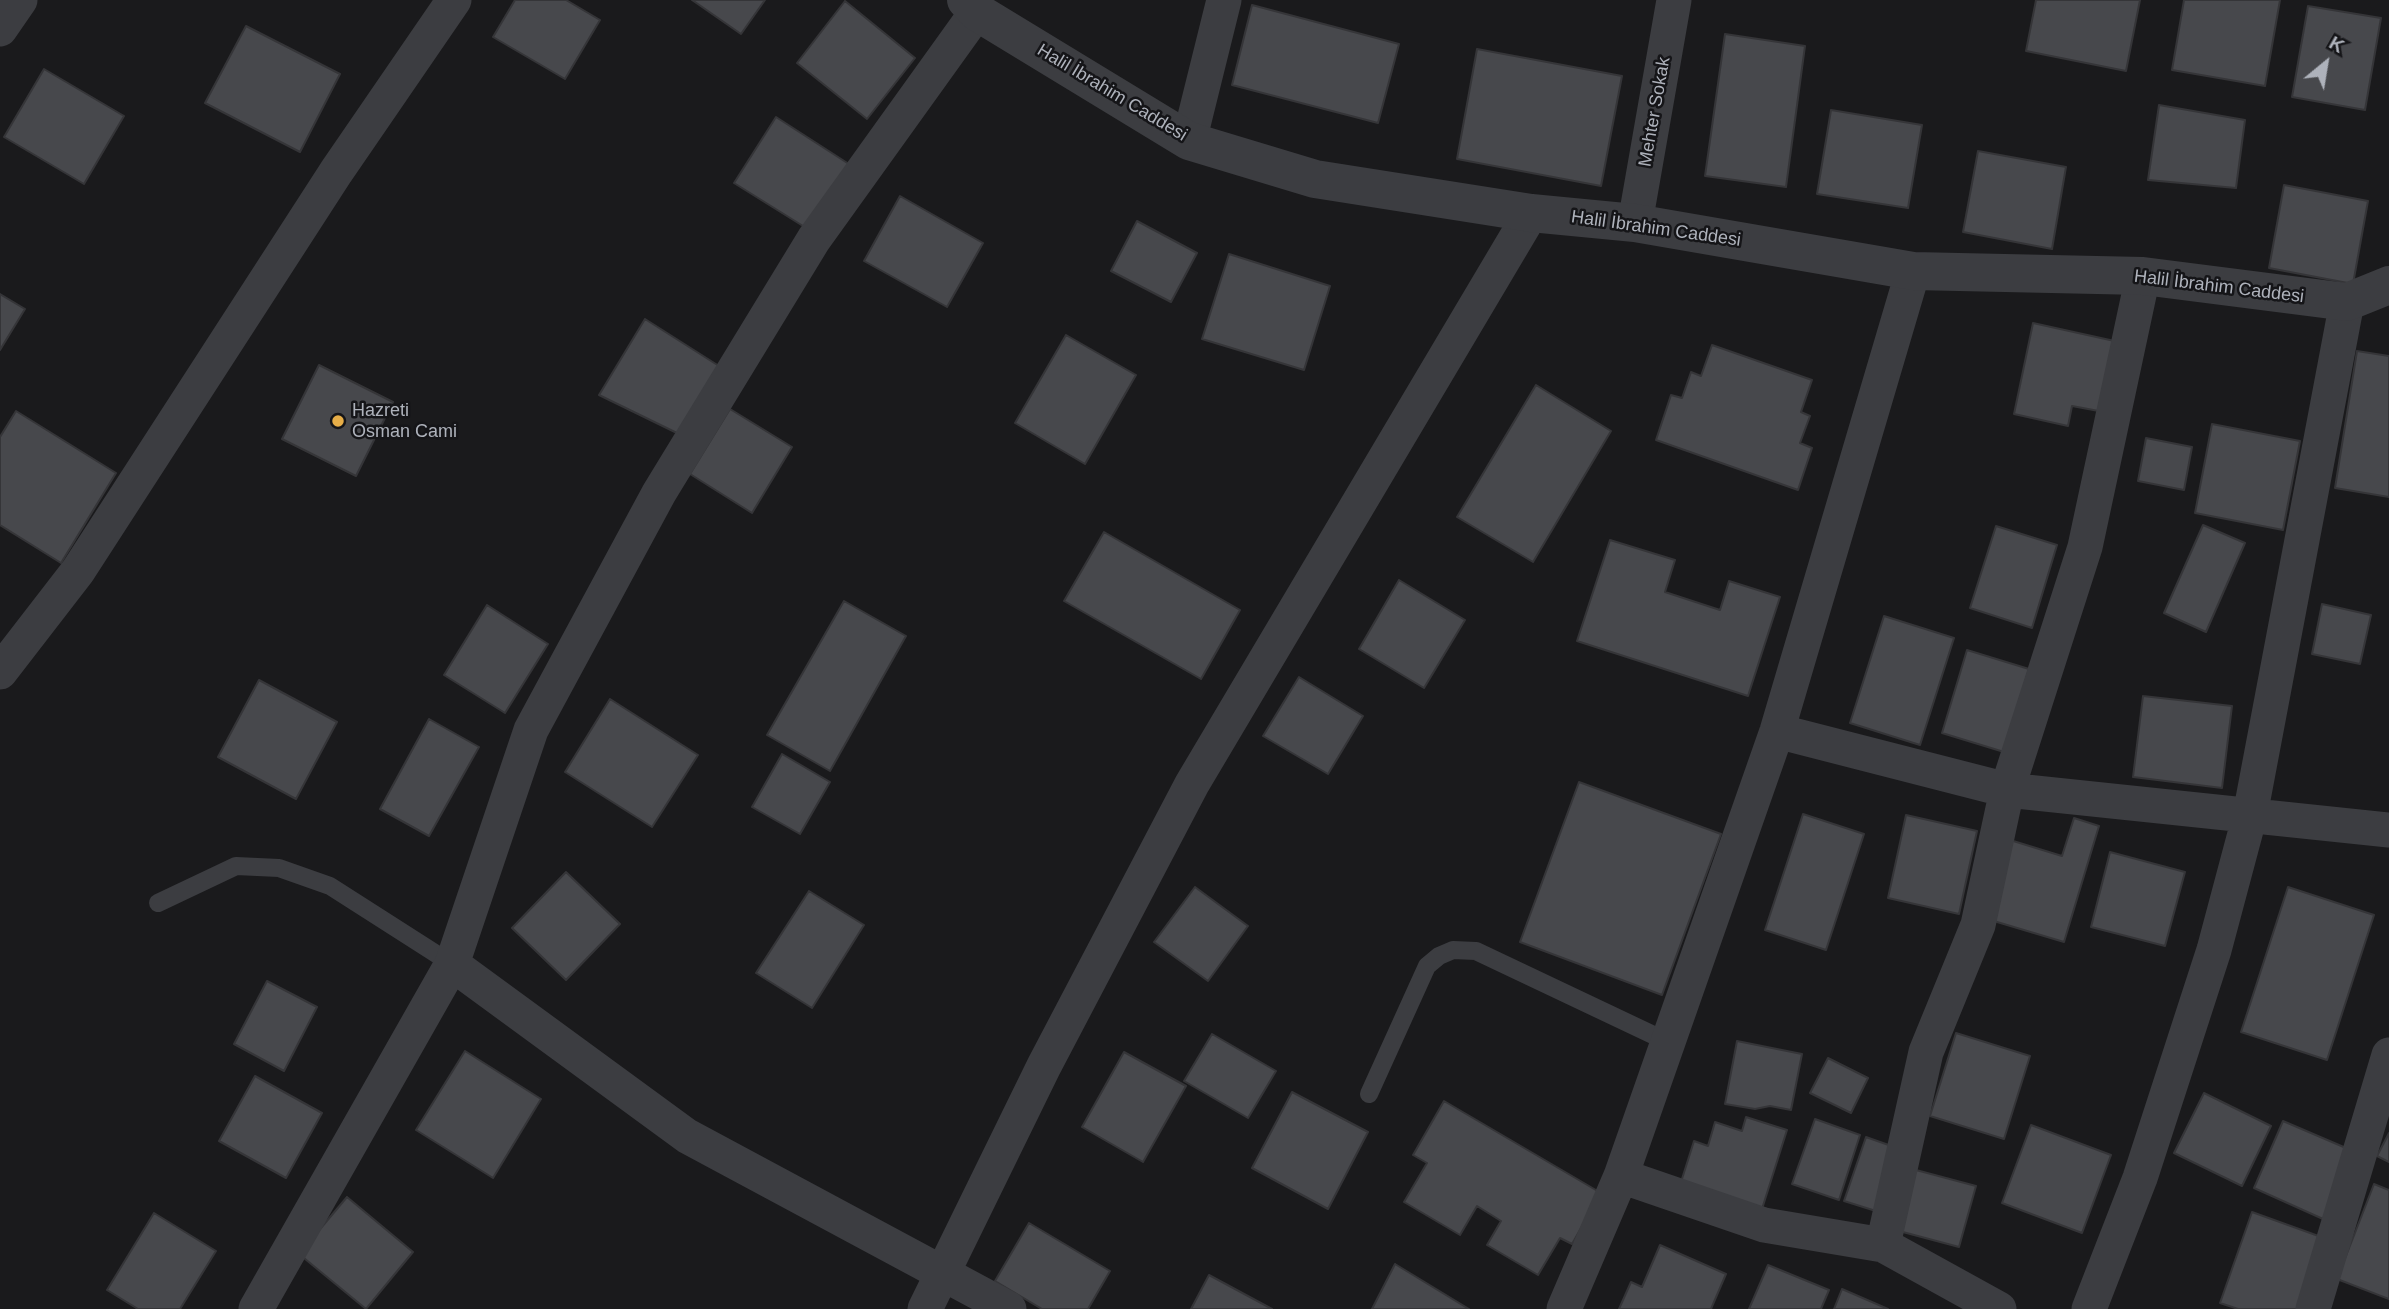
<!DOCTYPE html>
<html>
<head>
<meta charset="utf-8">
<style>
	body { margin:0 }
	#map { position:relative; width:2389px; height:1309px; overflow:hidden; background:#1a1a1c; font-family:Helvetica,sans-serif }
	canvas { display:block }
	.north { position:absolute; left:2291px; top:28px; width:70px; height:70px; -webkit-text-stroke:5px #151518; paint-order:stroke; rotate:30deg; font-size:19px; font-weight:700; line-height:28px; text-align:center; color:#aeb2bb }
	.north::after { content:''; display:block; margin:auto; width:24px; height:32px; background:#aeb2bb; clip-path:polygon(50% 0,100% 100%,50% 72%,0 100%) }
</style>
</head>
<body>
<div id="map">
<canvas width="2389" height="1309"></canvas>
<div class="north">K</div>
</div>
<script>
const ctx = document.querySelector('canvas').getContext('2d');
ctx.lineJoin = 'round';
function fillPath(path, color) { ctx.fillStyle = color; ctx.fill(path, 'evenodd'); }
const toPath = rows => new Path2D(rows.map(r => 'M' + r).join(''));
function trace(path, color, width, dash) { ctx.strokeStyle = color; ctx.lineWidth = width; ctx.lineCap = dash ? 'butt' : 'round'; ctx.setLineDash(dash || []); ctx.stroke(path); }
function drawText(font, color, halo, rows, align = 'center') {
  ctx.font = font + ' Helvetica,sans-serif'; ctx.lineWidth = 5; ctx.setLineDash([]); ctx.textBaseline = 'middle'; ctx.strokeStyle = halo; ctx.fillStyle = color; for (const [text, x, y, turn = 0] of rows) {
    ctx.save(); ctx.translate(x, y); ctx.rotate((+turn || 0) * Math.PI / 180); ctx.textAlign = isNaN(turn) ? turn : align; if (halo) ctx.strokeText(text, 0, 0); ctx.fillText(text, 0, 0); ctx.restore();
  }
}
const building = toPath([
	[515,0,566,0,600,20,565,79,493,37,515,0],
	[692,0,765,0,741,34,692,0],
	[2036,0,2140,0,2126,71,2026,51,2036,0],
	[2184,0,2280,0,2265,86,2172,70,2184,0],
	[845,1,915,58,867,119,797,63,845,1],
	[1252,5,1399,44,1378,123,1232,85,1252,5],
	[2308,6,2381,18,2365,110,2292,97,2308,6],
	[246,26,340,74,300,152,205,103,246,26],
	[1725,34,1805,46,1786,187,1705,176,1725,34],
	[1477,49,1622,76,1601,186,1457,159,1477,49],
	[44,69,124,116,84,184,4,137,44,69],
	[2159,105,2245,120,2236,188,2148,180,2159,105],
	[1831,110,1922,125,1908,208,1817,194,1831,110],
	[776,117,852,166,811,231,734,183,776,117],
	[1978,151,2066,167,2052,249,1963,232,1978,151],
	[2284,185,2368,201,2353,284,2269,268,2284,185],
	[900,196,983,243,947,307,864,261,900,196],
	[1137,221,1197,253,1171,302,1111,271,1137,221],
	[1229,254,1330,286,1304,370,1202,339,1229,254],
	[0,294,25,309,0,350,0,294],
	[645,319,719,366,681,435,599,395,645,319],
	[2033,323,2119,342,2104,412,2072,406,2068,426,2014,414,2033,323],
	[1066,335,1136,375,1085,464,1015,423,1066,335],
	[1712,345,1812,380,1801,412,1810,416,1800,443,1812,448,1798,490,1656,440,1671,395,1682,398,1691,372,1701,376,1712,345],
	[2357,351,2389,356,2389,497,2335,488,2357,351],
	[319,365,393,402,356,476,282,439,319,365],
	[1536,385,1611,431,1533,562,1457,517,1536,385],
	[730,409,792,447,752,513,690,474,730,409],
	[16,411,116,473,61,563,0,525,0,437,16,411],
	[2212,424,2300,441,2283,530,2195,513,2212,424],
	[2146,438,2192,447,2184,490,2138,481,2146,438],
	[2203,525,2245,543,2206,632,2164,613,2203,525],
	[1996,526,2057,545,2032,628,1970,608,1996,526],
	[1104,532,1240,610,1201,679,1064,601,1104,532],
	[1610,540,1675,560,1665,592,1720,610,1729,581,1780,597,1748,696,1577,641,1610,540],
	[1399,580,1465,620,1424,688,1359,649,1399,580],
	[844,601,906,636,830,771,767,735,844,601],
	[2322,604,2371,615,2360,664,2312,654,2322,604],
	[487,605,548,644,505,713,444,675,487,605],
	[1884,616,1954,638,1920,745,1850,723,1884,616],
	[1967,650,2029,669,2004,752,1942,733,1967,650],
	[1299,677,1363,716,1328,774,1263,736,1299,677],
	[259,680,337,722,296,799,218,757,259,680],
	[2143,696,2232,706,2222,788,2133,777,2143,696],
	[610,699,698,755,652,827,565,772,610,699],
	[429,719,479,747,429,836,380,809,429,719],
	[782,754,830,782,800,834,752,807,782,754],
	[1579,782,1721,834,1662,995,1520,942,1579,782],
	[1803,814,1864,834,1826,950,1765,930,1803,814],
	[1906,815,1977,831,1959,914,1888,898,1906,815],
	[2074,818,2099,826,2064,942,1987,919,2010,840,2062,856,2074,818],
	[2110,852,2185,872,2165,946,2091,927,2110,852],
	[566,872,620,924,566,980,512,928,566,872],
	[1195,887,1248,926,1208,981,1154,942,1195,887],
	[2288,887,2374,915,2327,1060,2241,1032,2288,887],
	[809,891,864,925,812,1008,756,973,809,891],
	[267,981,317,1007,284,1071,234,1044,267,981],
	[1956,1033,2030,1056,2004,1139,1930,1116,1956,1033],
	[1212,1034,1276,1071,1248,1118,1184,1081,1212,1034],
	[1737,1041,1802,1054,1791,1110,1770,1106,1755,1109,1725,1104,1737,1041],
	[465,1051,541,1099,493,1178,416,1130,465,1051],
	[1124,1052,1186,1086,1143,1162,1082,1127,1124,1052],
	[1828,1058,1868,1078,1851,1113,1810,1093,1828,1058],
	[255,1076,322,1113,286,1178,219,1141,255,1076],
	[1292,1092,1368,1132,1328,1209,1252,1168,1292,1092],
	[2204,1093,2271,1126,2242,1186,2174,1153,2204,1093],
	[1444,1101,1601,1193,1572,1244,1560,1238,1538,1275,1487,1245,1501,1221,1477,1206,1460,1235,1404,1202,1427,1163,1413,1155,1444,1101],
	[1746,1117,1787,1130,1762,1209,1681,1182,1694,1141,1708,1146,1715,1122,1742,1131,1746,1117],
	[1815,1119,1860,1135,1839,1200,1792,1184,1815,1119],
	[2283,1121,2353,1151,2323,1219,2254,1188,2283,1121],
	[2031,1125,2111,1155,2082,1233,2002,1203,2031,1125],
	[2389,1133,2389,1162,2377,1156,2389,1133],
	[1866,1137,1900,1149,1879,1212,1844,1201,1866,1137],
	[1916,1170,1976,1186,1959,1247,1899,1231,1916,1170],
	[2374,1184,2389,1190,2389,1299,2337,1279,2374,1184],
	[347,1197,413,1252,366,1309,299,1254,347,1197],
	[2252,1212,2324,1238,2299,1309,2238,1309,2220,1303,2252,1212],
	[154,1213,216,1251,180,1309,138,1309,107,1290,154,1213],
	[1029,1223,1110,1271,1088,1309,1042,1309,995,1281,1029,1223],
	[1660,1245,1726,1274,1711,1309,1619,1309,1631,1282,1642,1287,1660,1245],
	[1395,1264,1469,1309,1372,1309,1395,1264],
	[1768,1265,1829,1290,1821,1309,1749,1309,1768,1265],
	[1209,1275,1272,1309,1191,1309,1209,1275],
	[1842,1289,1888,1309,1834,1309,1842,1289]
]);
fillPath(building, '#47484c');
trace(building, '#353538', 2);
trace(toPath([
	[158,903,236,866,279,868,330,886,452,964],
	[1369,1094,1427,966,1439,956,1453,950,1476,951,1668,1042]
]), '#3c3d41', 18);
trace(toPath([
	[0,29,20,0],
	[1189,141,1224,0],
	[1635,223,1674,0],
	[0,672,78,571,336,172,454,0],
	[1777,731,2007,790,2389,830],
	[452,964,687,1136,1009,1309],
	[1621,1176,1764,1225,1883,1245,1999,1309],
	[1883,1245,1926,1052,1978,925,2007,790,2085,547,2143,276],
	[256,1309,452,964,531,730,659,493,814,239,977,12],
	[925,1309,1044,1066,1192,784,1531,213],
	[1564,1309,1621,1176,1777,731,1913,271],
	[2089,1309,2140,1178,2214,950,2250,815,2347,302],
	[2313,1309,2389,1055]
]), '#3c3d41', 35);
trace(toPath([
	[966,0,977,12,1189,141,1315,179,1531,213,1635,223,1913,271,2143,276,2347,302,2389,285]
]), '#3c3d41', 38);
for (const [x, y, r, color] of [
	[338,421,7,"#e7ae48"]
]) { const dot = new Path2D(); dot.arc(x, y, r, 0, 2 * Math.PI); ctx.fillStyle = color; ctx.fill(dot); trace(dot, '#151518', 2.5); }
drawText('18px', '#aeb2bb', '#151518', [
	["Halil İbrahim Caddesi",1112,93,31],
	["Mehter Sokak",1655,112,-80],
	["Halil İbrahim Caddesi",1656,229,8],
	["Halil İbrahim Caddesi",2219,287,7]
]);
drawText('18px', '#aeb2bb', '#151518', [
	["Hazreti",352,411],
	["Osman Cami",352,432]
], 'left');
</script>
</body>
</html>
